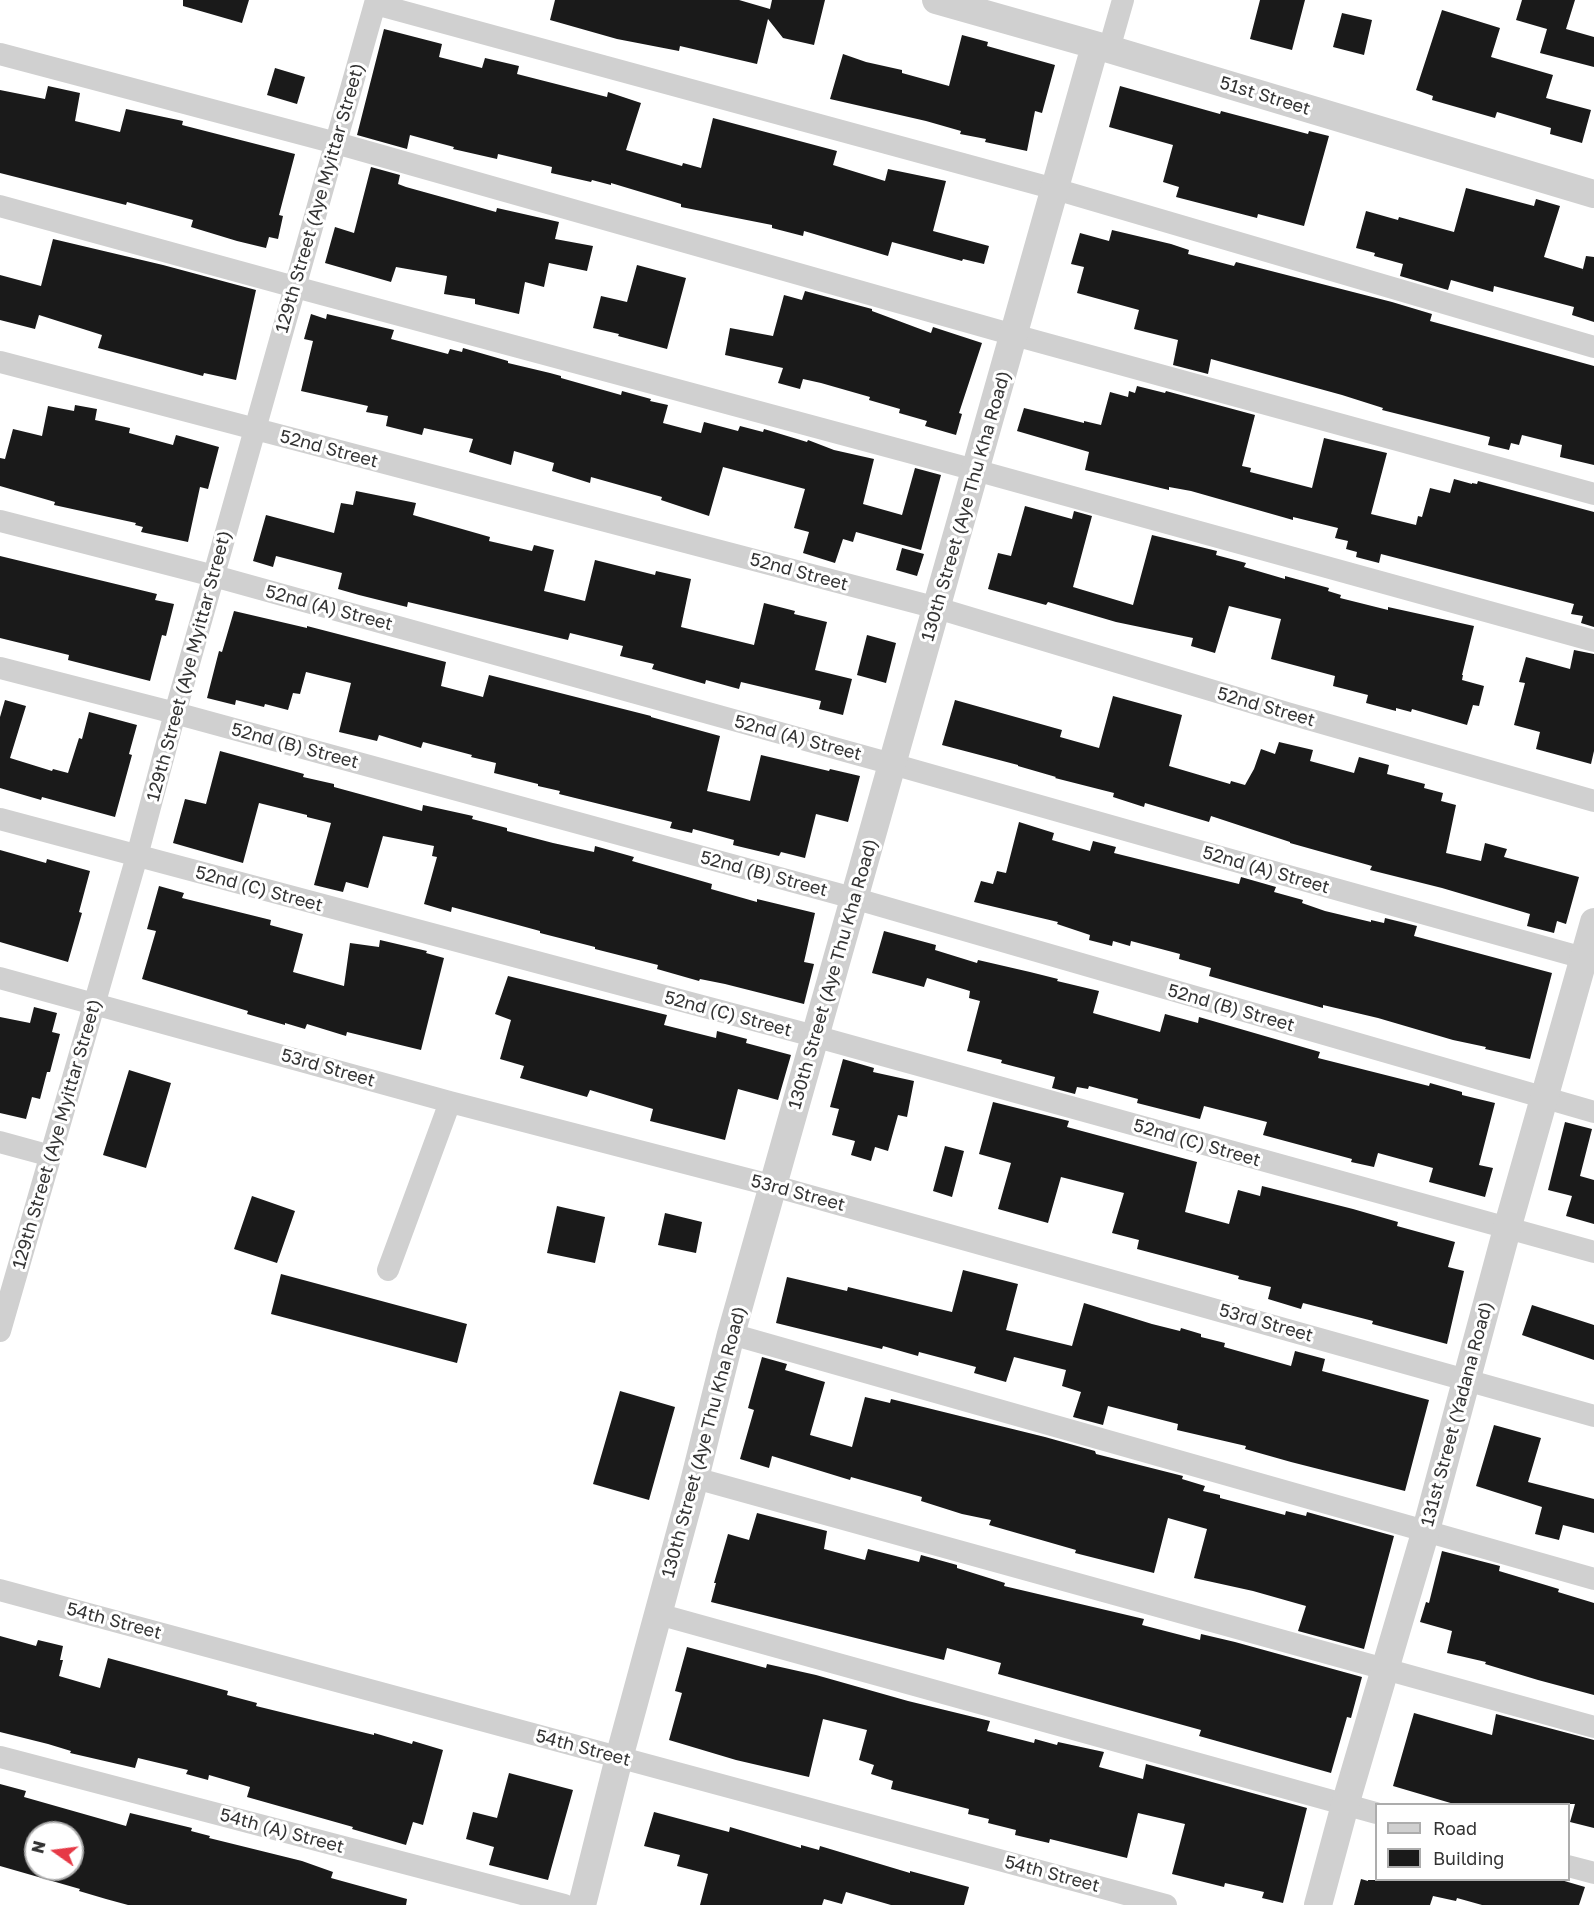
<!DOCTYPE html>
<html>
<head>
<meta charset="utf-8">
<style>
	body { margin:0 }
	#map { position:relative; width:1594px; height:1905px; overflow:hidden; background:#fff; font-family:"Golos Text",sans-serif }
	canvas { display:block }
	.legend { position:absolute; left:1375px; top:1803px; width:195px; height:78px; box-sizing:border-box; background:#fff; border:2px solid #adadad; margin:0; padding:8px 10px; list-style:none; font-size:18px; color:#333 }
	.legend li { display:flex; align-items:center; gap:12px; height:30px }
	.legend b { width:30px; border:2px solid #adadad }
	.north { position:absolute; left:24px; top:1821px; width:60px; height:60px; box-sizing:border-box; background:#fff; border:2px solid #adadad; border-radius:50%; rotate:284deg; font-size:16px; font-weight:700; line-height:24px; text-align:center; color:#333 }
	.north::after { content:''; display:block; margin:auto; width:21px; height:27px; background:#e63946; clip-path:polygon(50% 0,100% 100%,50% 72%,0 100%) }
</style>
</head>
<body>
<div id="map">
<canvas width="1594" height="1905"></canvas>
<ul class="legend">
<li><b style="height:8px;background:#d0d0d0"></b>Road</li>
<li><b style="height:16px;background:#1a1a1a"></b>Building</li>
</ul>
<div class="north">N</div>
</div>
<script>
const ctx = document.querySelector('canvas').getContext('2d');
ctx.lineJoin = 'round';
function fillPath(path, color) { ctx.fillStyle = color; ctx.fill(path, 'evenodd'); }
const toPath = rows => new Path2D(rows.map(r => 'M' + r).join(''));
function trace(path, color, width, dash) { ctx.strokeStyle = color; ctx.lineWidth = width; ctx.lineCap = dash ? 'butt' : 'round'; ctx.setLineDash(dash || []); ctx.stroke(path); }
function drawText(font, color, halo, rows, align = 'center') {
  ctx.font = font + ' "Golos Text",sans-serif'; ctx.lineWidth = 6; ctx.setLineDash([]); ctx.textBaseline = 'middle'; ctx.strokeStyle = halo; ctx.fillStyle = color; for (const [text, x, y, turn = 0] of rows) {
    ctx.save(); ctx.translate(x, y); ctx.rotate((+turn || 0) * Math.PI / 180); ctx.textAlign = isNaN(turn) ? turn : align; if (halo) ctx.strokeText(text, 0, 0); ctx.fillText(text, 0, 0); ctx.restore();
  }
}
fillPath(toPath([
	[183,0,249,0,242,23,183,6],
	[555,0,739,0,770,9,772,0,825,0,814,45,783,38,768,19,757,64,680,46,679,51,617,39,550,20],
	[1260,0,1305,0,1292,50,1250,39],
	[1522,0,1575,0,1566,29,1594,37,1594,67,1540,53,1547,29,1516,20],
	[1442,10,1500,28,1491,57,1553,75,1546,98,1591,110,1582,143,1550,134,1551,128,1497,112,1495,118,1432,100,1433,96,1416,90],
	[1342,13,1372,20,1364,55,1333,47],
	[384,29,442,44,439,57,482,68,485,58,519,66,517,74,607,97,608,92,641,103,626,150,682,166,683,163,701,168,713,118,837,151,833,165,885,181,888,169,946,181,933,231,989,246,984,264,963,259,962,261,892,242,888,256,804,231,803,236,772,228,772,225,681,207,681,204,611,183,611,185,592,180,591,182,551,173,552,167,498,154,497,159,453,149,454,147,410,135,407,149,357,135],
	[962,35,988,42,987,46,1055,65,1042,113,1035,111,1027,151,985,142,986,139,960,134,961,131,926,121,830,99,843,54,866,62,902,70,902,73,949,86],
	[275,68,305,77,297,104,267,95],
	[48,86,80,93,75,121,120,132,126,109,183,121,182,125,295,154,279,215,283,216,278,239,269,237,266,248,237,241,191,227,193,220,127,202,126,205,0,173,0,90,45,99],
	[1120,86,1220,114,1221,111,1308,134,1309,131,1329,136,1304,226,1258,214,1257,218,1176,197,1179,187,1163,182,1173,145,1109,127],
	[371,167,400,175,398,184,406,187,496,212,497,208,559,222,555,239,593,246,587,271,549,263,544,287,525,282,519,314,475,304,475,299,444,294,447,276,396,267,391,282,325,263,335,227,354,233],
	[1466,188,1534,206,1536,199,1560,206,1544,257,1583,269,1582,273,1586,256,1594,257,1594,322,1572,315,1574,307,1494,286,1493,292,1451,280,1448,290,1400,276,1403,264,1374,256,1375,253,1356,248,1366,211,1398,220,1399,217,1454,232],
	[1112,230,1171,244,1189,250,1188,254,1234,266,1236,262,1392,302,1432,314,1430,321,1594,366,1594,465,1560,457,1562,445,1522,435,1519,445,1511,443,1509,450,1488,445,1490,437,1382,410,1383,408,1342,395,1211,359,1208,374,1173,365,1178,340,1134,329,1139,310,1077,293,1084,267,1071,264,1080,233,1109,241],
	[53,239,163,265,256,290,236,380,204,373,203,376,98,348,102,335,39,315,35,329,0,320,0,275,41,286],
	[637,265,686,278,667,349,618,336,619,334,593,328,601,296,627,302],
	[805,291,872,309,872,311,931,333,933,327,982,343,959,413,962,414,956,435,925,426,927,421,899,413,900,409,869,400,870,397,821,383,803,379,800,389,778,383,783,368,725,355,730,328,773,336,784,295,802,300],
	[311,314,326,319,327,314,394,330,391,339,448,354,450,349,462,352,463,348,508,361,508,363,550,373,561,376,561,378,621,395,622,391,651,399,650,401,668,405,663,423,701,433,704,422,738,431,740,426,763,432,764,429,807,442,808,440,834,450,874,459,863,504,902,515,915,468,941,475,921,550,856,532,853,542,843,539,835,563,803,553,809,532,794,528,805,489,723,467,709,516,661,500,662,497,591,477,590,483,552,471,554,463,514,451,511,465,469,452,473,439,424,428,422,435,386,426,388,416,366,412,368,406,301,391,313,341,304,339],
	[1137,386,1165,393,1166,391,1255,415,1242,466,1251,468,1250,472,1312,488,1324,438,1387,453,1371,514,1416,525,1418,516,1422,517,1430,488,1450,493,1454,479,1472,484,1472,483,1477,484,1478,481,1594,512,1594,627,1581,623,1583,616,1571,614,1574,604,1381,554,1379,563,1356,557,1357,552,1346,549,1348,541,1335,538,1338,528,1293,517,1293,520,1191,491,1169,487,1169,490,1085,470,1089,452,1017,431,1024,408,1084,423,1084,421,1101,425,1110,392,1128,397,1129,391,1135,393],
	[75,405,97,409,95,420,130,428,129,433,173,445,176,435,219,447,208,489,200,487,188,542,141,532,143,527,135,525,136,523,54,505,55,502,0,486,0,458,5,459,13,429,42,436,48,406,74,411],
	[356,491,416,503,413,515,490,537,489,541,532,551,534,545,554,550,544,591,585,601,595,560,655,575,656,571,691,579,681,627,754,645,764,603,795,611,794,614,827,622,815,670,852,679,843,715,819,709,821,701,741,682,739,689,706,680,705,684,652,669,654,664,620,656,623,646,570,633,568,640,408,602,407,607,359,595,338,589,342,573,276,556,273,567,253,561,266,515,334,533,341,503,353,505],
	[1025,506,1072,519,1074,511,1092,516,1073,587,1133,605,1152,535,1217,551,1216,555,1246,563,1244,567,1285,579,1285,576,1329,588,1328,591,1341,595,1340,598,1388,610,1388,607,1474,626,1462,675,1463,675,1462,680,1484,686,1479,706,1473,705,1467,725,1412,709,1411,712,1396,708,1396,711,1366,703,1368,695,1333,686,1335,676,1271,659,1281,619,1229,606,1215,653,1191,646,1193,638,1116,622,1048,602,1046,605,988,589,998,553,1011,556],
	[902,548,924,554,917,576,896,570],
	[0,556,157,594,155,600,174,604,166,636,162,635,150,681,68,660,69,655,0,638],
	[234,611,307,628,307,626,446,662,441,686,483,697,489,675,651,716,651,717,720,736,707,791,750,801,761,755,829,771,830,769,860,776,848,822,816,814,805,858,781,852,779,856,733,845,734,840,693,829,692,833,670,828,672,822,559,794,560,791,538,786,538,784,494,773,496,763,471,757,472,755,423,742,421,748,379,735,377,741,339,732,351,683,306,672,300,694,293,693,288,710,265,704,264,707,236,700,235,705,207,698,219,651,222,652],
	[867,635,896,643,886,683,857,675],
	[1574,650,1594,654,1594,751,1591,764,1536,749,1540,732,1514,725,1525,683,1519,682,1526,657,1570,669],
	[1113,696,1182,715,1169,766,1230,784,1231,781,1245,785,1254,769,1261,749,1275,754,1279,742,1313,750,1310,761,1354,773,1359,757,1389,765,1387,774,1425,784,1424,788,1443,793,1441,801,1456,805,1446,853,1481,861,1485,843,1507,849,1504,857,1579,877,1566,924,1557,921,1554,933,1527,926,1530,914,1442,888,1370,870,1372,866,1290,843,1290,842,1211,816,1209,822,1145,803,1144,807,1113,797,1114,793,1055,778,1056,777,1018,766,1018,765,942,745,955,700,1062,730,1060,737,1099,748],
	[5,700,26,706,10,758,52,771,53,769,68,773,79,738,82,739,89,712,137,725,129,754,132,755,115,817,42,797,41,800,0,788,0,717],
	[220,751,304,774,303,777,334,784,334,787,422,811,423,805,473,816,472,819,507,828,507,831,553,843,594,852,595,846,634,857,632,861,712,884,711,889,757,902,757,899,815,913,804,962,814,964,804,1004,725,984,700,979,699,981,657,969,658,965,595,949,595,947,540,933,540,931,452,907,451,912,424,904,437,857,432,856,434,846,383,836,368,888,346,882,343,892,314,885,331,823,307,817,307,815,259,803,243,863,173,843,185,799,206,804],
	[1019,822,1054,833,1052,840,1090,851,1093,841,1116,847,1114,853,1239,884,1241,877,1276,887,1274,892,1303,900,1302,903,1325,911,1371,922,1371,920,1384,923,1385,918,1417,926,1414,936,1552,973,1530,1059,1485,1049,1486,1047,1453,1040,1378,1018,1323,1005,1323,1008,1258,990,1209,976,1211,968,1179,959,1180,954,1131,941,1130,946,1113,941,1112,946,1089,940,1090,935,1057,924,1058,922,974,902,981,881,993,884,997,871,1006,873],
	[0,850,46,863,47,859,90,871,79,912,82,913,68,962,0,942],
	[159,886,184,893,182,898,271,920,270,925,303,934,293,972,344,986,350,943,379,947,380,940,427,951,426,953,444,958,421,1050,347,1032,346,1036,307,1024,305,1029,285,1023,285,1025,247,1014,248,1011,142,979,156,931,147,929],
	[884,931,936,945,935,950,977,963,978,960,1030,972,1058,979,1057,981,1099,991,1093,1013,1160,1032,1165,1014,1198,1023,1199,1017,1320,1052,1318,1058,1429,1086,1430,1083,1462,1092,1462,1095,1495,1103,1479,1165,1493,1168,1485,1197,1429,1182,1433,1168,1378,1153,1374,1167,1351,1162,1352,1159,1263,1135,1267,1122,1204,1106,1200,1119,1137,1103,1138,1099,1089,1086,1088,1089,1077,1087,1075,1094,1052,1088,1055,1077,1001,1063,1002,1060,967,1051,980,1001,969,998,970,991,927,978,924,987,872,973],
	[508,976,667,1015,664,1025,716,1038,717,1031,747,1039,746,1043,791,1055,778,1100,738,1089,725,1140,650,1121,653,1109,590,1090,587,1097,520,1078,524,1066,500,1059,511,1020,495,1014],
	[34,1007,57,1013,52,1032,60,1034,50,1072,47,1072,40,1099,32,1097,26,1119,0,1113,0,1017,30,1023],
	[843,1059,874,1068,873,1072,914,1081,907,1117,898,1115,888,1151,875,1147,871,1161,851,1155,855,1141,832,1135,839,1109,830,1107],
	[129,1070,171,1083,146,1168,103,1155],
	[993,1102,1069,1121,1067,1127,1197,1162,1185,1212,1229,1224,1238,1190,1260,1196,1262,1186,1353,1209,1398,1222,1397,1226,1455,1242,1448,1267,1464,1271,1447,1344,1372,1324,1373,1321,1303,1303,1301,1309,1268,1299,1271,1287,1238,1279,1239,1276,1137,1249,1139,1240,1112,1233,1124,1193,1061,1177,1048,1223,998,1209,1011,1163,979,1154],
	[1565,1122,1592,1129,1580,1176,1594,1180,1594,1224,1566,1216,1572,1196,1548,1190],
	[945,1146,964,1151,952,1197,933,1191],
	[252,1196,295,1211,277,1263,234,1249],
	[557,1206,605,1217,595,1263,547,1253],
	[665,1213,702,1222,696,1253,658,1245],
	[963,1270,1018,1284,1006,1330,1072,1346,1084,1303,1152,1324,1180,1331,1181,1328,1201,1334,1201,1337,1225,1343,1224,1347,1291,1366,1295,1351,1325,1359,1322,1371,1429,1400,1405,1491,1291,1462,1245,1449,1246,1446,1177,1430,1178,1424,1108,1406,1103,1425,1073,1417,1081,1392,1062,1386,1066,1370,1014,1357,1006,1382,974,1373,976,1367,919,1352,918,1356,883,1346,882,1349,776,1323,787,1277,847,1291,848,1287,952,1312],
	[281,1274,467,1324,457,1363,271,1314],
	[1532,1305,1594,1325,1594,1360,1522,1335],
	[762,1357,787,1364,785,1370,825,1382,810,1435,852,1447,865,1397,890,1403,891,1399,1045,1437,1095,1451,1096,1454,1183,1476,1182,1479,1205,1486,1203,1491,1220,1495,1220,1498,1285,1515,1286,1511,1306,1516,1307,1512,1394,1536,1364,1649,1298,1631,1306,1606,1253,1591,1194,1578,1207,1529,1168,1518,1154,1573,1075,1553,1076,1550,989,1525,991,1520,962,1514,921,1501,922,1497,851,1477,850,1480,772,1456,769,1468,740,1459,754,1410,748,1408],
	[620,1391,675,1407,649,1500,593,1484],
	[1494,1425,1541,1438,1528,1482,1594,1499,1594,1533,1563,1525,1559,1540,1535,1534,1542,1507,1476,1486],
	[757,1513,827,1531,824,1549,865,1560,868,1549,919,1562,921,1555,957,1565,957,1568,1005,1583,1004,1586,1144,1619,1142,1625,1200,1640,1201,1634,1235,1642,1362,1677,1351,1718,1347,1717,1331,1773,1199,1736,1201,1730,998,1674,1001,1663,947,1648,944,1660,711,1602,716,1583,714,1583,728,1534,749,1540],
	[1442,1551,1500,1566,1499,1571,1559,1589,1558,1592,1594,1603,1594,1695,1538,1680,1485,1664,1486,1662,1447,1653,1452,1631,1420,1622,1426,1602,1429,1603],
	[0,1636,36,1646,38,1640,63,1646,60,1660,63,1660,59,1676,100,1688,108,1658,228,1691,227,1695,257,1703,256,1706,374,1735,374,1733,412,1744,413,1741,443,1750,423,1825,413,1822,406,1845,352,1829,353,1827,247,1797,250,1787,209,1775,208,1780,186,1774,188,1770,138,1758,135,1768,70,1753,71,1751,48,1744,0,1732],
	[687,1647,766,1668,767,1664,816,1675,908,1701,990,1721,987,1731,1034,1743,1035,1739,1057,1745,1058,1742,1104,1752,1099,1767,1143,1779,1146,1764,1307,1808,1283,1903,1262,1898,1264,1892,1225,1883,1224,1887,1172,1874,1185,1824,1138,1813,1127,1858,1050,1839,1049,1843,1015,1835,1016,1830,988,1823,989,1819,968,1814,969,1809,891,1789,893,1781,871,1774,874,1765,859,1760,867,1730,823,1719,809,1777,736,1760,669,1740,682,1693,675,1691],
	[1414,1713,1492,1735,1496,1714,1594,1740,1594,1828,1570,1822,1575,1804,1454,1804,1393,1786],
	[509,1773,573,1790,548,1880,489,1865,494,1847,466,1839,473,1812,497,1818],
	[0,1784,26,1791,24,1797,126,1826,130,1813,192,1828,191,1831,210,1836,209,1838,302,1861,333,1872,331,1878,407,1899,406,1905,128,1905,106,1899,79,1891,80,1889,0,1866],
	[36,1833,72,1833,72,1869,36,1869],
	[654,1812,729,1832,730,1827,801,1848,801,1845,819,1850,820,1846,910,1873,910,1871,969,1887,964,1905,891,1905,846,1892,842,1904,824,1899,822,1905,700,1905,708,1874,677,1866,680,1855,644,1846],
	[1361,1879,1368,1881,1368,1880,1561,1880,1585,1887,1579,1905,1482,1905,1457,1898,1456,1901,1433,1896,1430,1905,1354,1905]
]), '#1a1a1a');
trace(toPath([
	[375,4,1055,189,1594,347],
	[1109,49,1123,0],
	[0,54,336,143,1014,335,1594,494],
	[0,206,295,287,975,470,1594,641],
	[0,362,937,608,1287,713,1594,801],
	[0,521,214,576,892,764,1249,865,1594,961],
	[0,668,175,713,853,898,1594,1112],
	[0,819,814,1036,1594,1252],
	[0,978,450,1102,774,1186,1594,1416],
	[0,1142,51,1156],
	[388,1270,450,1102],
	[0,1331,137,856,175,713,376,0],
	[731,1334,1594,1579],
	[695,1478,1594,1727],
	[0,1590,1166,1905],
	[658,1614,1376,1813],
	[0,1757,564,1905],
	[1568,1866,1594,1873]
]), '#d0d0d0', 22);
trace(toPath([
	[936,0,1109,49,1594,194],
	[582,1905,619,1758,695,1478,731,1334,1095,46],
	[1318,1905,1345,1805,1426,1530,1507,1229,1594,922]
]), '#d0d0d0', 28);
drawText('18px', '#333', '#fff', [
	["51st Street",1265,96,17],
	["129th Street (Aye Myittar Street)",320,198,-74],
	["52nd Street",329,449,15],
	["130th Street (Aye Thu Kha Road)",966,506,-74],
	["52nd Street",799,572,15],
	["52nd (A) Street",329,608,15],
	["129th Street (Aye Myittar Street)",189,666,-75],
	["52nd Street",1266,707,16],
	["52nd (A) Street",798,738,15],
	["52nd (B) Street",295,746,15],
	["52nd (A) Street",1266,870,16],
	["52nd (B) Street",764,874,15],
	["52nd (C) Street",259,889,15],
	["130th Street (Aye Thu Kha Road)",833,974,-74],
	["52nd (B) Street",1231,1008,16],
	["52nd (C) Street",728,1014,15],
	["53rd Street",328,1068,16],
	["129th Street (Aye Myittar Street)",57,1134,-74],
	["52nd (C) Street",1197,1143,16],
	["53rd Street",798,1193,15],
	["53rd Street",1266,1323,16],
	["131st Street (Yadana Road)",1457,1414,-75],
	["130th Street (Aye Thu Kha Road)",704,1442,-75],
	["54th Street",114,1621,15],
	["54th Street",583,1748,15],
	["54th (A) Street",282,1831,15],
	["54th Street",1052,1874,15]
]);
</script>
</body>
</html>
